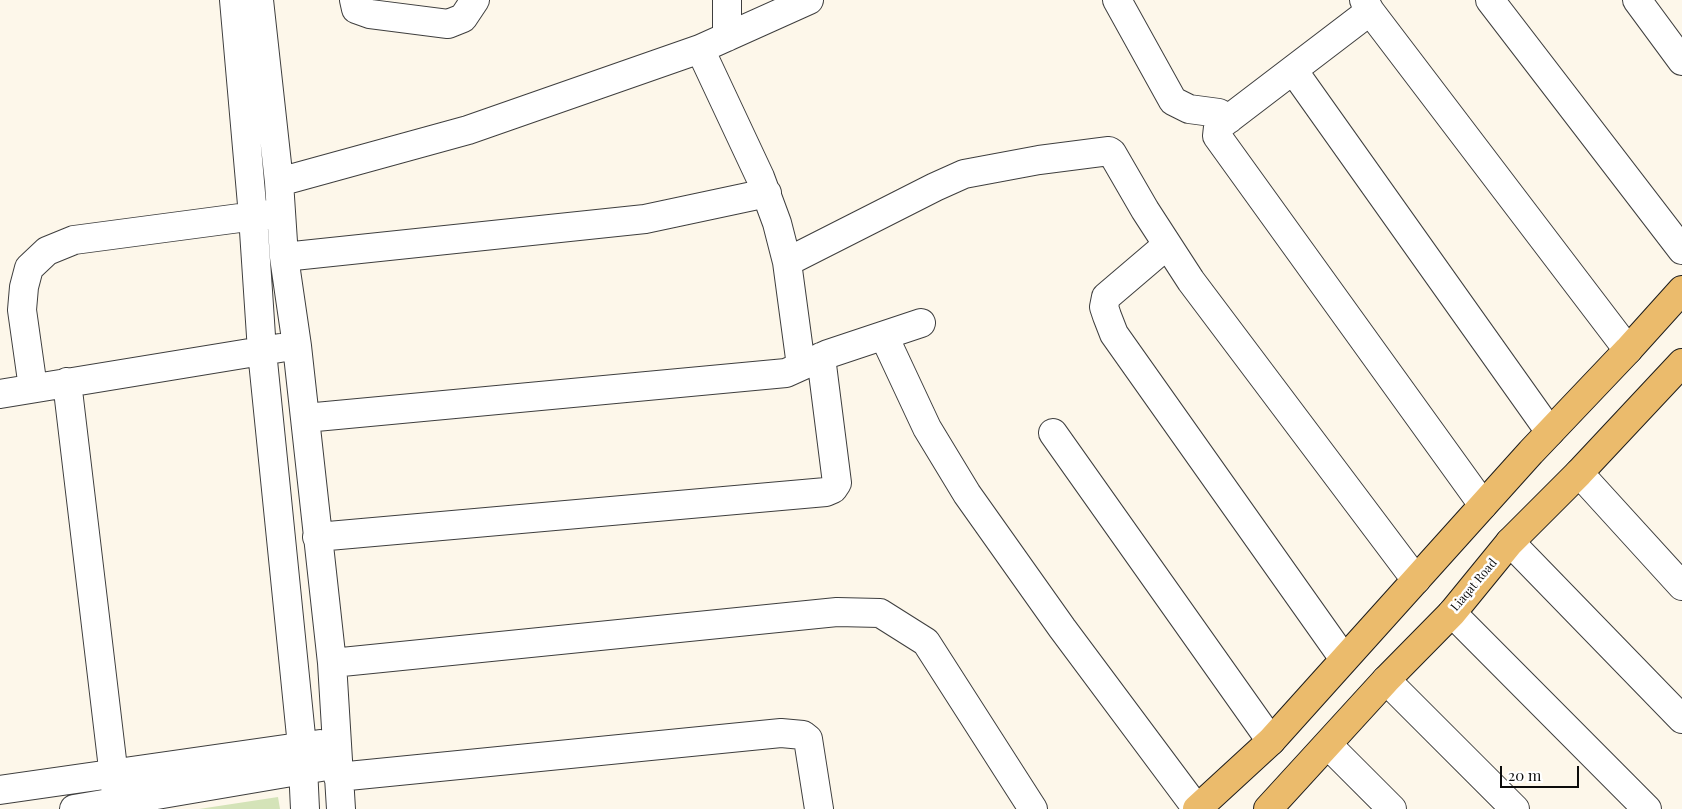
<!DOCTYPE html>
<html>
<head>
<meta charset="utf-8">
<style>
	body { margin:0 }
	#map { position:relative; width:1682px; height:809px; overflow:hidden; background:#fdf7ea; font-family:"Playfair Display",serif }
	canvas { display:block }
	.scale { position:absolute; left:1500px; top:766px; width:79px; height:22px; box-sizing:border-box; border:2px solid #0b0b0b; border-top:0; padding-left:6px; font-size:15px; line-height:18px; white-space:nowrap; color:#0b0b0b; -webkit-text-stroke:4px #fff; paint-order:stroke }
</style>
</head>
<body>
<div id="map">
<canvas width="1682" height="809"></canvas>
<div class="scale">20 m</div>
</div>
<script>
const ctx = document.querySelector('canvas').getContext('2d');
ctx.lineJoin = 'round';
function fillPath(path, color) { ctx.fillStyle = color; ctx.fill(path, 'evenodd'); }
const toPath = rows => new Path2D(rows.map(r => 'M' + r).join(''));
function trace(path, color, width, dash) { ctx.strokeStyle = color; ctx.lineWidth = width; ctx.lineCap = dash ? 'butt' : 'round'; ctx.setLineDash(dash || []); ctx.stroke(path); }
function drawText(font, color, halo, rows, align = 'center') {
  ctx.font = font + ' "Playfair Display",serif'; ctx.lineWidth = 5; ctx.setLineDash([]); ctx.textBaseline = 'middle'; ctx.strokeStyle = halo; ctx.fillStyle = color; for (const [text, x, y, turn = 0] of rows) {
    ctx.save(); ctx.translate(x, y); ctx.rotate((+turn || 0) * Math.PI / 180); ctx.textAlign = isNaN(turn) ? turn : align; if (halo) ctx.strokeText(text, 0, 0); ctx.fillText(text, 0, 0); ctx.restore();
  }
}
fillPath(toPath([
	[278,797,280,809,199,809]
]), '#d4e3b8');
const minor = toPath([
	[234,0,253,216,262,351,302,746,305,809],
	[259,0,279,182,284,257,297,346,332,663,341,809],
	[354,0,356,9,370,14,448,24,463,18,475,0],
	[1117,0,1173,101,1189,109,1219,113,1229,119],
	[1364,0,1370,11,1628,350],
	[1490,0,1682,250],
	[1637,0,1682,61],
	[1370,11,1218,127,1217,136,1483,505],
	[727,37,727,0],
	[700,49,760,177,777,223,787,262,801,366],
	[1293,70,1550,432],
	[279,182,468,130,700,49,809,0],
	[1167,245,1106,297,1104,307,1107,316,1114,334,1344,659],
	[284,257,645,219,767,193],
	[787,262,935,187,964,174,1039,160,1109,151,1112,153,1145,210,1191,281,1416,580],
	[884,336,927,428,967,494,1062,628,1197,809],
	[67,382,117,802],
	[33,388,22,310,24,287,29,268,47,251,74,240,270,214],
	[0,394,280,348],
	[305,418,786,373,828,354,921,323],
	[1053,433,1271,741],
	[1579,473,1682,586],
	[317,537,826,492,833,489,837,483,821,357],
	[1510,542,1682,719],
	[1452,613,1647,809],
	[332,663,837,612,880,613,926,642,1033,809],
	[1386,680,1515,809],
	[1328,745,1392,809],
	[338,777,781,733,803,735,808,739,819,809],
	[0,790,320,744],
	[74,809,321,767]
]);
const major = toPath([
	[1197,809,1271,741,1531,452,1628,350,1682,290],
	[1268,809,1386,680,1452,613,1510,542,1579,473,1682,363]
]);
trace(minor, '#3e3e3e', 30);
trace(major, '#1c1c1c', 30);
trace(minor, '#fff', 28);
trace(major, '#ebbb6c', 28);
drawText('12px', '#0b0b0b', '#fff', [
	["Liaqat Road",1474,585,-50]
]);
</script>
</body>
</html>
